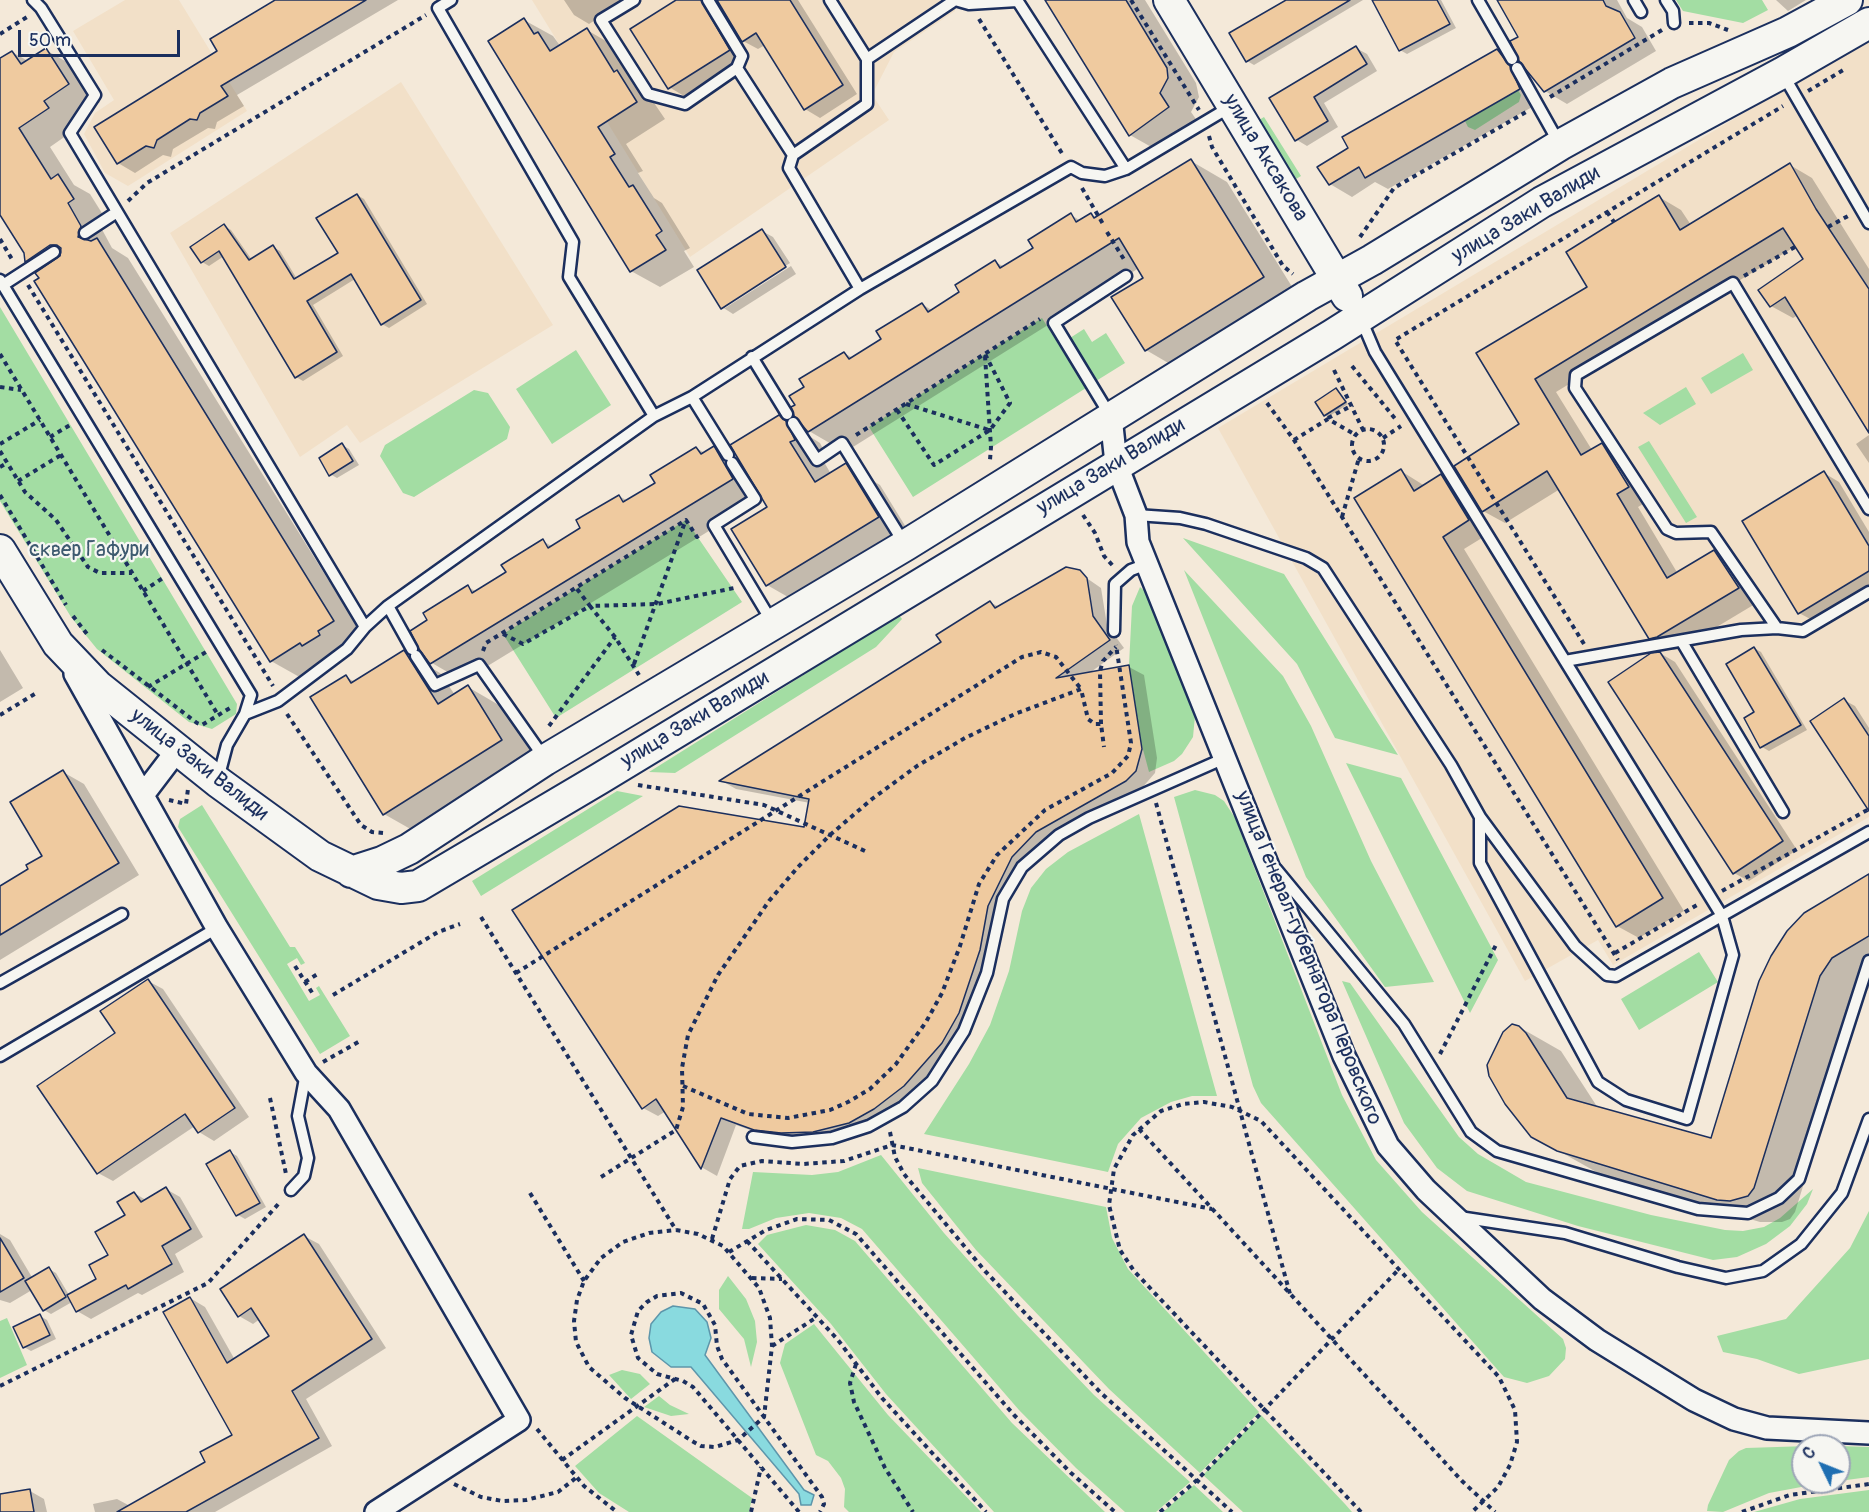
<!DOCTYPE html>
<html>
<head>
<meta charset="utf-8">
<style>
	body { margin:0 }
	#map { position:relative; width:1869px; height:1512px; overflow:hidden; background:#f4e9d9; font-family:Pangolin,sans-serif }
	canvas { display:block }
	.north { position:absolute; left:1791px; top:1434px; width:60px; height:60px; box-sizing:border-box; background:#f6f6f2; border:2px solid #9ea6b7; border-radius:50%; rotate:313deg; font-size:16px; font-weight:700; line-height:24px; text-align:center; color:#1b2f5e }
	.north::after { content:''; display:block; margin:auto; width:21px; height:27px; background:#1f6fb2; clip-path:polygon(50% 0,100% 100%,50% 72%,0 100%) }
	.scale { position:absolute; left:18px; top:30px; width:162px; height:27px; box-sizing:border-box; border:3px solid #1b2f5e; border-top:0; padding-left:8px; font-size:18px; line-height:21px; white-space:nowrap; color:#1b2f5e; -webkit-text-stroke:4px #f6f6f2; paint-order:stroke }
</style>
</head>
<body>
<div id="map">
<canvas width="1869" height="1512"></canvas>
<div class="north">С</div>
<div class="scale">50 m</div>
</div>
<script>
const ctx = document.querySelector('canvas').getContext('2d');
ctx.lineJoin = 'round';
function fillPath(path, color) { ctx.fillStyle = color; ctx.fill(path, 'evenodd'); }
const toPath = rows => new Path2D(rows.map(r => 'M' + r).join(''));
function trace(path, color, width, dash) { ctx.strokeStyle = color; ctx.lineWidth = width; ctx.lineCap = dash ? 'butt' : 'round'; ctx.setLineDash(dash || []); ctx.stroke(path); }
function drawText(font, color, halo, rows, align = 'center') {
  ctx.font = font + ' Pangolin,sans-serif'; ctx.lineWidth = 4.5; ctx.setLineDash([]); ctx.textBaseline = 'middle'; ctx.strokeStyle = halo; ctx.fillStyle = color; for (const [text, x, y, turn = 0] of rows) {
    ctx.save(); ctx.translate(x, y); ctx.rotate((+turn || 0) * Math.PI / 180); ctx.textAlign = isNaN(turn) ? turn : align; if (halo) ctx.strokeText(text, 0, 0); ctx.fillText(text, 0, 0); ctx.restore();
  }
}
fillPath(toPath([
	[125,0,179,0,247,111,128,186,105,173,84,134,95,113,114,100,73,31],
	[532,0,955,0,955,11,894,52,875,89,875,99,889,120,690,257],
	[1869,38,1869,817,1613,965,1598,940,1525,981,1218,428],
	[1754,647,1768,671,1739,687,1726,664],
	[401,82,553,325,360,443,347,425,300,457,170,233]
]), '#f2e0c8');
fillPath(toPath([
	[1676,0,1762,0,1768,10,1743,23,1683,11],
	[1518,90,1521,95,1519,102,1475,130,1468,127,1465,121],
	[1264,117,1301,176,1296,179,1259,120],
	[0,307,237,704,236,714,212,729,189,722,97,649,71,617,0,501],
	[1042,318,1086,388,913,497,869,427],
	[1084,329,1092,342,1106,333,1125,363,1096,381,1070,338],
	[576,350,611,405,552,444,516,389],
	[1743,353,1753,370,1711,394,1701,378],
	[1686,387,1696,404,1660,425,1643,413],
	[474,390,488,393,510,427,507,439,414,497,403,493,380,456,385,445],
	[1649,441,1697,517,1686,523,1638,447],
	[686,520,742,602,556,718,503,634],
	[1183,538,1284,574,1398,755,1335,738,1297,664],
	[1184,570,1283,676,1311,726,1371,861,1434,982,1385,987,1306,877],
	[1140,587,1147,593,1195,716,1193,737,1182,754,1174,761,1149,772,1141,742,1129,665,1132,606],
	[899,615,902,619,876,647,675,773,649,772],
	[1346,763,1401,778,1498,960,1470,1013],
	[1195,790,1215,795,1224,801,1235,818,1342,1095,1376,1160,1422,1212,1563,1339,1566,1348,1565,1359,1549,1376,1527,1383,1504,1377,1261,1103,1253,1086,1174,797],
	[617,791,643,796,481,896,472,881],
	[202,805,290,947,295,947,305,963,301,965,297,958,287,964,309,1001,320,995,316,988,319,986,350,1036,320,1054,178,827,180,819],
	[1139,814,1217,1096,1192,1096,1171,1102,1141,1118,1118,1144,1108,1172,924,1134,969,1064,990,1025,1009,971,1022,911,1031,888,1046,869,1068,852],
	[1699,952,1718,982,1639,1030,1621,999],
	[1342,981,1350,983,1459,1137,1478,1154,1526,1182,1651,1215,1725,1230,1743,1231,1764,1227,1780,1218,1813,1189,1807,1204,1790,1226,1766,1244,1737,1257,1713,1260,1578,1226,1467,1191,1437,1168,1404,1123],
	[881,1155,944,1233,1018,1316,1094,1395,1190,1482,1156,1512,1125,1512,1076,1468,1019,1410,862,1229,841,1218,809,1213,776,1218,749,1229,742,1229,753,1172,812,1175,838,1172],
	[918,1168,1106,1207,1112,1238,1128,1269,1259,1412,1200,1473,1109,1389,976,1250,922,1183],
	[1869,1211,1869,1359,1799,1374,1757,1359,1723,1352,1717,1336,1786,1319,1850,1248],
	[806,1225,835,1230,855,1241,1012,1423,1105,1512,994,1512,886,1394,831,1324,758,1244,767,1235],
	[728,1276,746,1299,755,1321,757,1342,751,1367,744,1339,719,1309,719,1290],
	[7,1318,27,1365,0,1378,0,1321],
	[814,1324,888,1415,981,1512,849,1512,844,1507,845,1489,841,1478,828,1461,816,1455,780,1363,785,1344],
	[622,1370,640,1374,650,1384,631,1399,609,1375],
	[659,1396,670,1405,689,1414,671,1416,644,1407],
	[1261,1415,1345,1504,1352,1512,1243,1512,1203,1475],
	[637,1416,752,1498,749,1512,629,1512,599,1493,575,1466],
	[1803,1446,1803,1482,1828,1482,1769,1493,1723,1512,1707,1511,1708,1505,1729,1460,1739,1451,1746,1448,1808,1446,1826,1446],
	[1839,1446,1869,1447,1869,1477,1839,1481],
	[1194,1485,1223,1512,1163,1512],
	[1869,1490,1869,1512,1754,1512,1800,1499]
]), '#a3dda3');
const water = toPath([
	[673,1306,695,1309,707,1322,711,1338,705,1355,804,1490,814,1495,811,1505,801,1505,799,1494,691,1367,671,1367,652,1352,649,1338,651,1324,661,1312,673,1306]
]);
fillPath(water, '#89dadf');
trace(water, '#5d96ab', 1.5);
fillPath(toPath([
	[278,0,398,0,237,95,244,106,217,122,215,129,208,128,173,149,171,157,163,155,135,173,118,163,219,51],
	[564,0,627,0,589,24,574,15],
	[679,0,798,0,857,94,820,118,805,109,765,45,758,49,743,41,720,2,716,4,743,59,684,96,669,87],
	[1047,0,1145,0,1196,83,1199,97,1191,112,1200,125,1162,153,1130,135],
	[1290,0,1363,0,1254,65,1247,61],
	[1373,0,1441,0,1456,28,1407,54,1400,50],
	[1510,0,1617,0,1627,18,1642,27,1656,51,1567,104,1545,91,1520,38],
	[1776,0,1806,0,1788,11],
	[524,20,553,36,561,47,587,30,616,47,665,119,626,144,643,171,638,173,654,198,662,203,690,248,684,251,694,267,660,287,631,271],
	[1356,48,1367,54,1377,71,1324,103,1338,127,1307,146,1297,140,1271,99],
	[46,50,77,68,100,102,75,119,80,126,50,147,74,185,90,194,105,218,98,222,112,248,128,258,365,639,348,650,350,653,303,679,271,661,42,278,43,270,27,261,25,253,0,212,0,60,12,52,28,61],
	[1497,50,1523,65,1541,102,1388,189,1375,182,1352,197,1330,184],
	[1191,161,1227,182,1299,298,1182,371,1146,350,1145,278,1139,268,845,452,809,431,797,405,806,387,844,353,853,358,883,340,922,304,933,311,961,293,995,262,1005,267,1035,248,1071,215,1081,221,1091,215,1097,218],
	[1790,165,1812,178,1869,269,1869,430,1798,315,1793,318,1771,306,1805,259,1796,246,1556,392,1592,450,1602,444,1624,457,1650,500,1638,507,1678,574,1714,552,1736,564,1760,601,1680,649,1673,650,1650,637,1560,489,1505,523,1483,511,1521,425,1478,354,1589,287,1659,197,1681,210,1691,225],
	[357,195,364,199,427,304,389,328,382,324,355,279,313,305,343,356,303,381,296,377,224,256,209,266,202,262,224,226,231,230,252,260,273,247,280,251,297,279,340,253],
	[762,231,773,237,790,263,725,304,725,308,791,266,796,274,733,314,722,307],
	[1336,390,1348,404,1328,417,1325,415],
	[779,417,820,443,828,459,824,462,831,474,846,465,880,485,912,537,802,605,767,585,733,529,769,507,763,498,463,681,432,663,412,631,429,620,468,587,477,592,508,573,543,541,553,547,582,528,619,496,628,501,657,484,696,448,705,453,714,448,745,466],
	[1869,435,1869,463,1856,444],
	[342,445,349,449,359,465,337,478,330,474],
	[1401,471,1425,486,1441,475,1463,488,1490,533,1464,549,1684,911,1639,938,1617,926],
	[1824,473,1839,482,1869,532,1869,588,1814,621,1799,613],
	[1060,570,1075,570,1101,588,1107,625,1124,648,1088,674,1129,667,1144,675,1157,758,1155,773,1141,789,1051,840,1027,865,1003,915,995,959,973,1022,956,1052,889,1117,822,1141,770,1137,736,1125,717,1176,703,1168,666,1111,658,1116,643,1108,805,829,810,803,736,789,722,781,943,643,991,603,1000,607],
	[1754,648,1761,652,1807,730,1769,751,1762,747,1746,719,1757,713],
	[0,650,23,688,0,702],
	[404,652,440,673,455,695,468,687,504,708,538,761,421,835,384,814,346,677,355,682],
	[1660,653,1675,662,1797,850,1749,881,1734,873],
	[1844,700,1855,706,1869,728,1869,804],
	[63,772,84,784,139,875,0,960,0,888,31,869,44,856],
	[1869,876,1869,988,1861,1000,1795,1212,1790,1219,1782,1222,1760,1222,1600,1174,1532,1136,1519,1027,1561,1051,1598,1108,1712,1140],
	[148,981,163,989,249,1117,214,1141,199,1132,195,1126,113,1181,98,1173,117,1033],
	[230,1152,237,1156,266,1207,245,1219,238,1215],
	[166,1189,180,1197,203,1237,175,1254,184,1272,142,1295,138,1293,91,1319,77,1311,72,1302,51,1314,44,1310,32,1290,10,1303,0,1300,0,1234,10,1240,33,1279,49,1269,56,1273,69,1295,98,1279,134,1193,146,1200],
	[304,1236,319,1244,386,1348,306,1399,332,1446,215,1512,95,1512,93,1504,117,1499,130,1506,207,1463,234,1435,190,1298,205,1307,235,1360,271,1336,260,1319,253,1324,239,1316],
	[40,1316,47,1320,56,1339,31,1351,24,1347],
	[30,1491,44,1499,47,1512,0,1512,0,1496]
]), '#0003');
const building = toPath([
	[275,0,366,0,221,86,228,96,200,113,197,120,190,119,157,140,154,148,146,146,117,164,94,127,217,51,210,39,275,0],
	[676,0,701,0,730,50,668,89,630,29,676,0],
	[717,0,790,0,843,85,804,110,756,33,742,42,717,0],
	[1045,0,1126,0,1167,68,1168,78,1160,93,1169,107,1129,136,1045,0],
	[1286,0,1350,0,1246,62,1229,33,1286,0],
	[1372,0,1437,0,1450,24,1399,51,1372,0],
	[1497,0,1603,0,1606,6,1620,12,1635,38,1544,92,1519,61,1510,41,1518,37,1497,0],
	[524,18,534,34,538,32,550,51,587,28,614,72,617,70,637,102,598,127,615,154,610,157,629,187,633,185,662,231,656,235,666,250,630,272,488,41,524,18],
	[1356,46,1367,64,1314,97,1328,121,1295,141,1269,98,1356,46],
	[46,48,69,84,44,101,49,108,19,128,51,179,58,174,74,199,68,203,81,226,78,237,91,241,97,238,334,621,318,631,320,635,302,646,300,643,270,662,34,281,39,278,35,273,60,256,61,248,57,245,50,245,25,262,24,253,0,215,0,58,12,51,21,64,46,48],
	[1497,49,1510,66,1520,89,1365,178,1359,167,1329,185,1317,167,1348,148,1342,137,1497,49],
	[1191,159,1264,277,1145,351,1111,297,1143,278,1119,238,808,432,794,416,791,407,795,405,789,396,804,387,799,379,844,352,849,359,881,339,876,331,922,303,928,312,959,292,955,285,995,260,1000,268,1033,248,1028,240,1071,213,1076,222,1091,213,1094,218,1191,159],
	[1790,163,1816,209,1869,289,1869,433,1785,297,1770,307,1758,290,1803,259,1783,228,1535,379,1581,455,1602,443,1629,487,1617,494,1667,578,1714,550,1739,588,1657,637,1649,639,1547,471,1482,512,1454,466,1519,424,1476,353,1587,287,1566,252,1614,222,1659,195,1680,230,1790,163],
	[357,194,421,300,381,325,351,274,307,301,337,352,295,378,219,251,201,263,190,247,224,224,249,260,273,245,294,279,338,253,316,218,357,194],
	[762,229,786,267,721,309,697,270,762,229],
	[1336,388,1346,402,1324,416,1315,402,1336,388],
	[779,415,786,421,795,440,790,442,815,482,846,463,879,517,766,586,731,529,767,507,730,445,779,415],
	[342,443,353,461,329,476,319,458,342,443],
	[714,446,733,479,430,664,419,649,410,631,427,620,423,613,468,585,472,593,506,572,501,565,543,539,548,548,580,528,576,520,619,495,623,502,655,483,650,475,696,447,701,454,714,446],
	[1401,469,1414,491,1441,474,1469,520,1443,537,1663,898,1616,927,1354,498,1401,469],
	[1824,471,1869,546,1869,571,1798,614,1742,521,1824,471],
	[1066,567,1080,570,1087,578,1093,616,1110,640,1056,678,1129,665,1142,749,1136,771,1126,781,1036,832,1012,857,988,906,980,950,959,1013,942,1043,904,1086,874,1109,849,1123,813,1132,781,1133,754,1130,721,1118,701,1169,656,1099,642,1109,512,910,679,806,804,827,809,799,719,781,941,642,936,635,990,601,995,608,1066,567],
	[1754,647,1801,725,1760,748,1744,718,1754,712,1726,664,1754,647],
	[404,650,438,704,468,685,502,740,383,815,310,697,346,675,351,683,404,650],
	[1660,652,1783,841,1733,874,1608,682,1651,653,1660,652],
	[1844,698,1869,736,1869,811,1810,721,1844,698],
	[63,770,119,863,0,935,0,886,28,869,26,865,42,856,10,802,63,770],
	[1869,874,1869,936,1832,958,1820,976,1754,1188,1748,1196,1730,1201,1717,1200,1557,1151,1531,1137,1505,1104,1489,1076,1487,1065,1503,1032,1512,1024,1519,1026,1526,1033,1567,1098,1711,1138,1759,981,1771,956,1787,931,1804,913,1869,874],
	[148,979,235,1108,198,1133,185,1114,97,1174,37,1086,115,1033,100,1011,148,979],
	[230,1150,260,1203,236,1216,206,1164,230,1150],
	[166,1187,191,1229,162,1246,172,1264,128,1289,126,1285,76,1312,67,1295,96,1279,89,1265,108,1255,95,1232,125,1215,117,1202,134,1192,141,1202,166,1187],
	[304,1234,372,1339,292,1391,319,1438,186,1512,117,1512,205,1462,200,1452,232,1435,163,1312,190,1297,227,1363,269,1336,251,1308,238,1317,220,1289,304,1234],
	[0,1238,24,1278,0,1292,0,1238],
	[49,1267,66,1297,43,1311,25,1281,49,1267],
	[40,1314,50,1335,23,1348,13,1327,40,1314],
	[30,1489,34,1512,0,1512,0,1494,30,1489]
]);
fillPath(building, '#efca9f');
trace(building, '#1b2f5e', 1.5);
const lane = toPath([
	[33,0,41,8,95,95,70,133,365,627],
	[451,0,438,8,573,242,569,277,654,416],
	[634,0,601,20,648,94,685,104,737,68,742,56,708,0],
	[1017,0,1126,169],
	[1478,0,1512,59],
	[1634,0,1641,12],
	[1666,0,1673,11,1674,23],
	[867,59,955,0,969,4,1017,1],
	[737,68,793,155,789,168,860,289],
	[1517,68,1559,143],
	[1784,76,1869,223],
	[793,155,867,104,867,59,830,0],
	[85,233,117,212],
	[0,280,251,695,245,714],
	[3,285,54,252],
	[1361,319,1375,352,1722,916,1733,955,1687,1119,1626,1100,1598,1082,1480,863,1480,817],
	[752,357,787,414],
	[692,397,728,455],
	[1111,417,1054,323,1126,276],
	[793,423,817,460,842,443,904,543],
	[732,463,755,499,714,525,772,622],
	[1136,515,1180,518,1206,524,1306,558,1323,568,1451,765,1480,817,1575,946,1607,975,1616,976,1869,832],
	[388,606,412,649],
	[1777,628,1711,532,1676,533,1667,529,1575,388,1576,375,1733,283,1869,509],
	[1114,631,1115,584,1131,570,1147,564],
	[1682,642,1783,812],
	[416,656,435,685,479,665,545,759],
	[1565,661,1741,630,1777,628,1803,631,1869,592],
	[218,779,227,745,245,714,278,701,347,649,365,627,388,606,654,416,692,397,860,289,1071,167,1082,173,1105,176,1126,169,1230,107],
	[1276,869,1404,1024,1471,1132,1497,1151,1698,1209,1748,1213,1779,1198,1799,1179,1869,961],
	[0,983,122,914],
	[0,1056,217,928],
	[753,1137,792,1142,832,1138,869,1126,903,1107,932,1081,964,1031,987,973,1003,899,1022,867,1059,835,1089,818,1225,758],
	[291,1190,304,1176,308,1158,298,1116,306,1073],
	[1459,1217,1565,1233,1678,1267,1726,1278,1763,1271,1801,1244,1842,1193,1869,1119]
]);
const street = toPath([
	[1111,417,1116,463,1136,515,1138,542,1344,1056,1388,1146,1426,1190,1542,1299,1597,1340,1694,1400,1734,1419,1767,1428,1869,1433],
	[75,674,217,928,306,1073,339,1109,519,1420,376,1512],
	[143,795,178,749]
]);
const secondary = toPath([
	[1169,0,1347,296],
	[0,550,58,644,98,686,218,782,320,856,378,884,401,888,418,886,599,779,1332,335,1542,202,1782,73,1869,23],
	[351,872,382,862,409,849,545,760,906,545,1307,296,1372,260,1560,145,1672,83,1788,32,1847,0]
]);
trace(lane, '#1b2f5e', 15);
trace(street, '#1b2f5e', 26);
trace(secondary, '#1b2f5e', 34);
trace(toPath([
	[1131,0,1199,110],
	[979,19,1063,155],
	[1689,23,1709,23,1728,30],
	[0,34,27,17],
	[1808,91,1845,69],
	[1550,97,1662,30],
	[1209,136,1212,147,1283,266,1293,274],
	[1082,188,1103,224],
	[128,201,147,183,426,15],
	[1607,212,1614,222],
	[1828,227,1848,216],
	[1107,232,1125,261],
	[1360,237,1394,188,1526,112],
	[0,239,13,261],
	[1744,276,1795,247],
	[28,285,273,686],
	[0,354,218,715],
	[985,356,991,447,990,460],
	[1352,366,1397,421],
	[1334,370,1363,430],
	[0,387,21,390],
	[1267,403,1294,440,1618,960],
	[906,404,989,430],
	[897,410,934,465,990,430,1010,403,985,354],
	[1328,418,1353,405],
	'1352 445a16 16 0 1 1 32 0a16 16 0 1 1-32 0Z',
	[856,435,1040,319],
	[50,437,70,425],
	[1383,438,1401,426],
	[1294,440,1328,419,1356,435],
	[0,444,40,420],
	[0,451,25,492,56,520,88,567,100,573,132,573],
	[0,467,7,463],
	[18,481,61,455],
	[0,495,66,605],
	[1083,515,1095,533,1104,556,1114,567],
	[1342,517,1359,458],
	[122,557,142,545],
	[577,589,590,606,657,604,734,588],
	[143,591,163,578],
	[73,616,87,634],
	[503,634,523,644,590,606,615,637,639,675],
	[1584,644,1395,340,1783,106],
	[102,650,197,723,202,725,230,708],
	[483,651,486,643,686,520,697,537,701,534],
	[634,664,685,522],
	[148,687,206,652],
	[287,714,361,825,372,832,383,833],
	[0,715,38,692],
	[1101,724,1100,671,1103,661,1116,647],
	[549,726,615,637],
	[638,785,764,805,865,851],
	[169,800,186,804,188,789],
	[1156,803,1290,1294],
	[1722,891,1869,809],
	[481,917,676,1230],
	[1615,953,1697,905],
	[295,966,313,994],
	[516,973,1022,657,1041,652,1056,657,1081,689],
	[305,982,319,973],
	[333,995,438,932,460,924],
	[1440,1054,1497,943],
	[323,1062,360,1041],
	[683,1086,748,1114,788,1118,830,1110,848,1102,870,1089,896,1064,926,1022,942,993,960,946,979,884,997,855,1045,810,1112,773,1128,756,1131,743,1116,645],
	[270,1098,286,1174],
	[1139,1129,1462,1481,1495,1512],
	[890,1132,895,1157,904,1174,985,1271,1100,1392,1232,1512],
	[601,1177,676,1130,683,1107,682,1068,688,1035,718,975,769,901,798,867,830,835,872,799,917,766,965,738,1015,714,1081,689,1088,719,1095,724,1101,724,1104,747],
	[530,1193,584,1281],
	[676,1230,698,1234,723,1246,759,1288,770,1318,772,1346,764,1417,738,1440,715,1447,701,1446,692,1441,625,1398,589,1367,576,1342,574,1321,577,1300,584,1281,601,1258,623,1242,649,1233,676,1230],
	[712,1239,730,1179,740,1166,762,1161,803,1164,844,1161,892,1145,1212,1209],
	[747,1241,838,1340,882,1398,986,1512],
	[729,1252,766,1230,797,1219,829,1220,856,1234,1014,1415,1071,1473,1115,1512],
	[752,1278,782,1279],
	[772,1346,817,1317],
	[856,1364,850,1383,854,1402,885,1468,913,1512],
	[0,1386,208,1283,281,1201],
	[537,1429,584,1486,617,1512],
	[562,1460,675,1379],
	[454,1484,481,1497,502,1501,526,1500,558,1492,577,1477],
	[751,1512,761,1467],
	[799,1512,693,1387,683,1381,657,1374,638,1358,631,1335,638,1311,647,1302,657,1296,681,1293,703,1304,715,1325,717,1346,722,1359,822,1497,824,1504,820,1512],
	[1160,1512,1197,1480,1399,1269],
	[1361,1512,1134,1271,1120,1250,1109,1205,1114,1169,1133,1135,1161,1111,1183,1104,1204,1102,1232,1107,1261,1121,1499,1377,1515,1410,1517,1442,1510,1465,1498,1487,1472,1512],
	[1742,1512,1790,1495,1869,1484]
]), '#1b2f5e', 4, [4.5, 4.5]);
trace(lane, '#f6f6f2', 10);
trace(street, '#f6f6f2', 21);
trace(secondary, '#f6f6f2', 30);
drawText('21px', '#1b2f5e', '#f6f6f2', [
	["улица Аксакова",1265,158,59],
	["улица Заки Валиди",1526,215,-31],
	["улица Заки Валиди",1111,467,-31],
	["улица Заки Валиди",695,720,-31],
	["улица Заки Валиди",199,765,38],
	["улица Генерал-губернатора Перовского",1308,958,68]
]);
drawText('21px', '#3d5a6f', '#f6f6f2', [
	["сквер Гафури",89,551]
]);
</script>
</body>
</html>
